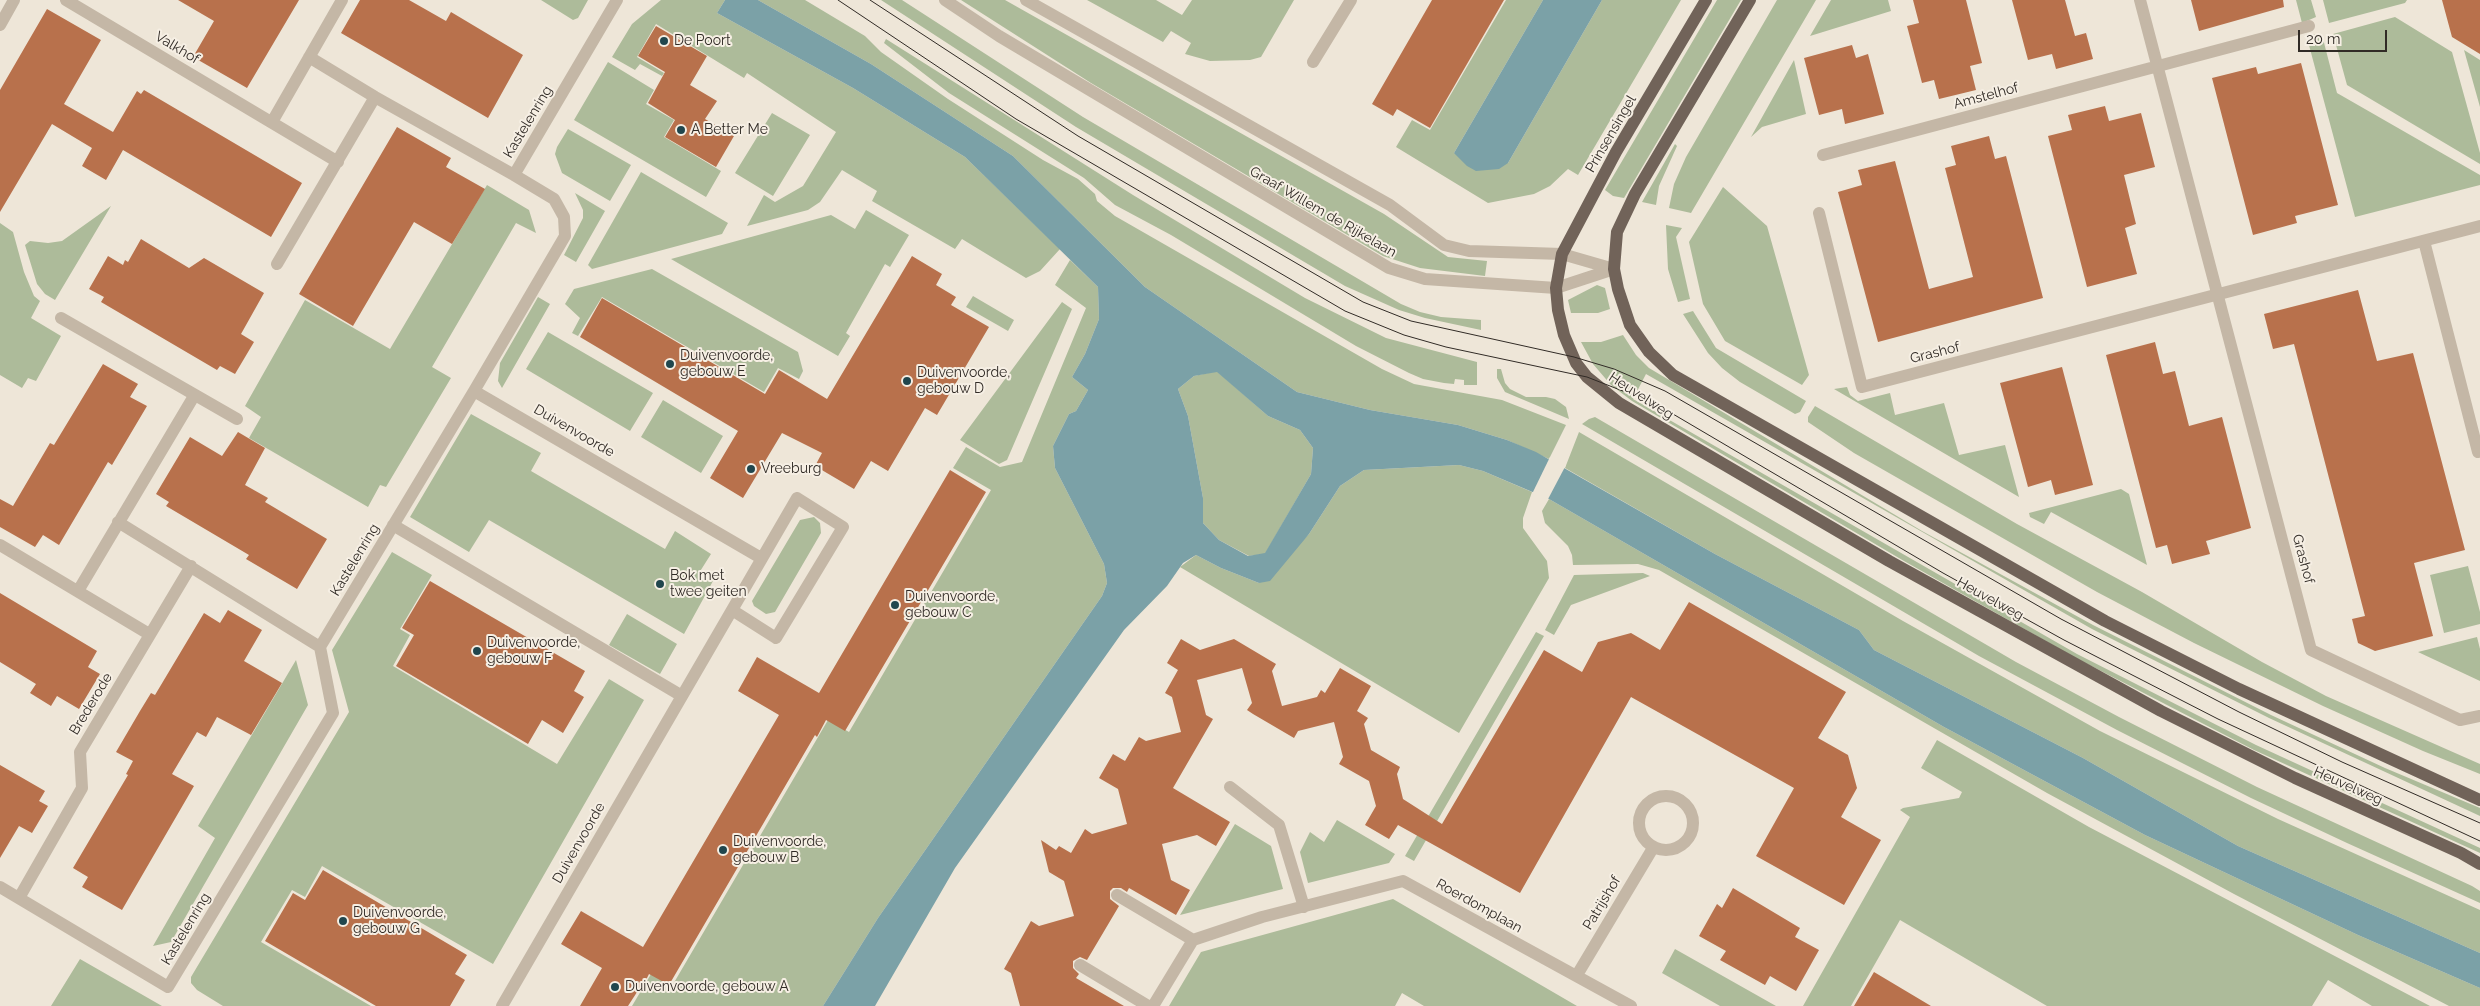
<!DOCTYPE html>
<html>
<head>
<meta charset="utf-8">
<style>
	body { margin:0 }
	#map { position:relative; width:2480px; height:1006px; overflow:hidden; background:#eee6d8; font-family:Raleway,sans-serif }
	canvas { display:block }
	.scale { position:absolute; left:2298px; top:30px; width:89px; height:22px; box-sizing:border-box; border:2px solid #312b26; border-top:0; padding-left:6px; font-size:15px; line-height:18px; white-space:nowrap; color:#312b26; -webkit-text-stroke:4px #f6efe4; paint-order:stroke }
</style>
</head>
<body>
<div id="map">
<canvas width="2480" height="1006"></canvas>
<div class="scale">20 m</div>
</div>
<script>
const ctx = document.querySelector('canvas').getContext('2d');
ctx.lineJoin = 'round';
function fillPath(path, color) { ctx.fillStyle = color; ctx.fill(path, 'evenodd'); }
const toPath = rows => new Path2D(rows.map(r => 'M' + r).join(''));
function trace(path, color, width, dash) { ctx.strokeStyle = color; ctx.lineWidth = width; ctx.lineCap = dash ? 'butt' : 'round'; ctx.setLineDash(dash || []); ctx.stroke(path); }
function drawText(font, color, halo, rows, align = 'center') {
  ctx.font = font + ' Raleway,sans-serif'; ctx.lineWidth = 4; ctx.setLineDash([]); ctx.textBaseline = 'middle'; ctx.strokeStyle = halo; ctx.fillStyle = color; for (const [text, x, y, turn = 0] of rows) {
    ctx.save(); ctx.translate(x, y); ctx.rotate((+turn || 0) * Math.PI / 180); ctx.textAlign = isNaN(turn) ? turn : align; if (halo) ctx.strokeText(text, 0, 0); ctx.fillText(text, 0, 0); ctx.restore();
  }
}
fillPath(toPath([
	[541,0,588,0,578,18,573,20],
	[661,0,725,0,717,13,853,88,965,157,1060,249,1040,271,1026,278,962,239,955,249,872,201,877,191,842,170,820,202,808,210,747,226,764,195,775,202,803,186,836,132,747,73,744,78,656,24,637,57,664,73,662,76,640,64,635,70,612,57,632,24],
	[758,0,805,0,865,36,881,52,948,99,1043,160,1078,179,1095,194,1097,201,1115,216,1382,369,1414,384,1502,400,1566,425,1549,459,1507,440,1458,425,1370,410,1297,392,1145,287,1013,156,871,64],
	[881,0,902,0,1083,117,1401,304,1420,312,1441,317,1481,320,1481,330,1425,318,1399,310,1345,286,1076,127],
	[961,0,1005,0,1384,214,1448,257,1487,261,1485,276,1420,268,1383,256,1091,83],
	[1087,0,1156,0,1182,15,1192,0,1294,0,1261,57,1250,60,1210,61,1185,54,1191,43,1171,31,1163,42],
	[1506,0,1543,0,1454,153,1508,163,1602,0,1681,0,1578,175,1568,169,1550,186,1534,194,1488,203,1396,147,1412,120,1430,130],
	[1717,0,1741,0,1624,198,1613,196,1605,190],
	[1777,0,1816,0,1691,213,1669,208,1674,184,1686,157],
	[1831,0,1888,0,1891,11,1810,36],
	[2296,0,2311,0,2316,17,2302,23],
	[2323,0,2407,0,2405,3,2329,23],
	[2395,17,2452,52,2480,153,2480,164,2347,85,2333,34],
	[2306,34,2322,35,2337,93,2480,175,2480,185,2355,217],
	[886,39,1133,195,1305,298,1386,338,1477,362,1477,385,1464,385,1464,380,1455,379,1454,384,1444,383,1423,379,1409,373,1356,346,1171,235,1115,205,1084,178,949,93,884,43],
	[2464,50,2480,60,2480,107],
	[1794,60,1806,114,1762,127,1751,137],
	[608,62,654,90,646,104,674,120,664,137,721,171,706,197,574,120],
	[772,113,810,135,773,196,735,173],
	[568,129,631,165,610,201,562,173,555,154,557,147],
	[1675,144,1677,146,1659,186,1656,205,1642,202],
	[641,172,728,223,722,234,592,269,588,265],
	[487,185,529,210,536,233,516,223,432,367,451,378,386,487,380,485,368,507,249,438,261,417,245,406,305,300,390,349],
	[1723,187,1767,226,1809,375,1802,385,1725,341,1703,304,1689,242],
	[575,193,605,211,576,262,564,255,583,218,583,210],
	[111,206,55,300,45,294,37,284,25,245,30,241,48,243,62,241],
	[866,210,909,235,890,267,885,264,846,333,850,336,838,356,671,259,831,215,855,229],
	[0,223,13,232,24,272,34,296,40,301,31,318,61,336,36,381,28,378,22,388,0,375],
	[1666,225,1682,228,1676,237,1690,299,1678,302,1668,269],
	[1070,260,1098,287,1099,319,1085,354,1072,377,1088,390,1076,411,1069,414,1053,446,1055,468,1104,564,1107,583,1102,596,878,918,823,1006,632,1006,651,974,672,986,828,720,849,732,991,490,953,468,966,447,1000,467,1022,462,1086,308,1055,285],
	[652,269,798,352,803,371,799,379,778,368,764,392,602,297,578,336,572,333,580,318,565,304,574,289],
	[1597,285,1605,288,1610,309,1598,313,1571,313,1568,300],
	[973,296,1014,320,1008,331,966,307],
	[538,297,550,304,502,388,498,381,500,363],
	[1062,302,1072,309,1007,460,999,464,960,440],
	[1693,311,1716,348,1806,401,1800,412,1795,414,1740,382,1722,368,1708,353,1683,314],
	[548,332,653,393,630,431,526,369],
	[1623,335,1636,355,1649,368,1922,531,2093,625,2271,715,2385,768,2480,808,2480,816,2269,718,2092,629,1646,374,1633,399,2077,654,2256,745,2480,848,2480,853,2254,750,2074,657,1904,561,1632,401,1611,385,1593,364,1581,342,1601,342],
	[1497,369,1501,369,1505,383,1510,389,1526,397,1546,397,1555,399,1566,407,1569,419,1505,392,1497,378],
	[1217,371,1268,416,1300,430,1313,448,1311,474,1265,554,1249,556,1219,540,1203,523,1203,498,1188,416,1178,389,1194,376],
	[1847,387,1850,395,1858,401,1890,393,1895,415,1944,403,1959,455,2005,445,2019,497,1834,389],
	[663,400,723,436,701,473,641,437],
	[1815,406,2017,524,2142,592,2262,662,2326,696,2480,764,2480,774,2423,751,2323,706,2194,643,2097,592,1854,453,1808,422,1808,417],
	[471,414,541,453,531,471,665,549,675,531,711,554,699,573,713,581,684,634,489,520,469,552,410,517],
	[1595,417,2016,662,2119,717,2257,787,2472,886,2480,891,2480,903,2347,843,2251,798,2117,730,1979,656,1582,424,1589,419],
	[1579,432,1903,621,2100,731,2278,819,2480,910,2480,953,2238,846,2083,758,1874,650,1859,630,1715,554,1565,468],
	[1459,465,1483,471,1532,492,1523,518,1523,528,1547,561,1549,578,1459,733,1180,567,1196,555,1221,568,1259,583,1309,534,1340,486,1364,470],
	[2121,489,2129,494,2147,565,2051,512,2044,524,2030,517,2029,513],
	[1549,499,1944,727,2145,835,2358,935,2480,988,2480,1006,2449,1006,2234,894,2047,793,1659,570,1638,564,1573,565,1572,555,1568,546,1545,523,1542,511],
	[814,517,820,523,821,533,775,612,766,614,754,606,752,601,800,520],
	[392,552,432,575,400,629,410,635,393,666,557,764,609,679,644,700,493,964,322,866,305,897,292,890,261,942,371,1006,223,1006,197,990,191,983,191,977,349,712,332,650],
	[2468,566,2480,612,2480,624,2444,633,2430,575],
	[1643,573,1650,576,1571,605,1554,635,1545,630,1574,575],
	[627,614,677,644,660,674,609,645],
	[1536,632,1544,636,1414,861,1405,856],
	[2477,637,2480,649,2480,681,2418,652],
	[296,660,308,705,171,942,153,946,215,838,198,826],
	[1937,740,2089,827,2430,1006,2372,1006,2328,980,2312,1006,2047,1006,1900,920,1851,1006,1803,1006,1910,817,1900,810,1903,808,1959,798,1962,792,1921,768],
	[1337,820,1395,854,1389,863,1308,883,1300,852,1310,832,1324,842],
	[1235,824,1271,846,1283,889,1180,915],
	[1393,899,1577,1006,1424,1006,1402,993,1395,1006,1169,1006,1201,952],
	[1675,949,1776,1006,1720,1006,1662,973],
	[80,959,162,1006,51,1006]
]), '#adbb9a');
fillPath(toPath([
	[725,0,758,0,871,64,1013,156,1145,287,1297,392,1370,410,1458,425,1507,440,1536,452,1715,554,1859,630,1874,650,2083,758,2238,846,2480,953,2480,988,2358,935,2145,835,1944,727,1549,499,1483,471,1459,465,1364,470,1340,486,1309,534,1270,581,1259,583,1221,568,1196,555,1183,563,1167,586,1124,630,955,868,875,1006,823,1006,878,918,1102,596,1107,583,1104,564,1055,468,1053,446,1069,414,1076,411,1088,390,1072,377,1085,354,1099,319,1098,287,965,157,853,88,717,13],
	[1217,372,1268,416,1300,430,1313,448,1311,474,1265,553,1248,556,1219,540,1203,523,1203,498,1188,416,1178,389,1194,376],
	[1543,0,1602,0,1508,163,1499,169,1476,171,1467,166,1454,153]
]), '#7ba1a7');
fillPath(toPath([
	[1550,457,1566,465,1547,501,1532,494]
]), '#eee6d8');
fillPath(toPath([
	[178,0,299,0,247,88,193,57,214,21],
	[360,0,409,0,446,21,451,12,523,55,488,118,341,33],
	[1432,0,1504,0,1430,128,1397,109,1393,116,1372,104],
	[1913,0,1966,0,1982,63,1970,66,1976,90,1939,99,1934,80,1922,83,1907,26,1919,23],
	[2012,0,2065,0,2075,36,2086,33,2093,59,2056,69,2052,54,2028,60],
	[2191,0,2283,0,2284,7,2199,31],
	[2442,0,2480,0,2480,54,2452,37],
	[47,9,101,40,64,104,113,132,137,91,141,94,144,90,302,183,271,237,123,150,106,180,82,166,92,148,52,124,0,212,0,90],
	[656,26,707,56,690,85,717,101,705,119,734,136,716,167,665,137,675,120,648,103,665,72,638,56],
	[1852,45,1856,58,1868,54,1884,114,1845,124,1842,109,1819,115,1804,58],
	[2301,63,2338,205,2295,216,2297,223,2253,235,2212,78,2256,67,2258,74],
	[2105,106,2109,121,2141,113,2155,167,2124,175,2136,224,2125,228,2137,274,2087,287,2048,136,2072,130,2068,115],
	[397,127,451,158,446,167,485,189,452,244,414,222,353,326,299,294],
	[1989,136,1995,159,2006,156,2043,298,1878,342,1838,192,1862,185,1858,170,1895,161,1929,289,1973,277,1945,168,1956,165,1951,146],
	[141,239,189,268,204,258,264,293,241,334,254,342,235,374,220,366,217,370,101,302,104,297,89,289,108,256,123,265,125,260,128,262],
	[912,256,942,274,936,285,956,297,951,305,989,327,937,415,925,408,888,471,871,461,854,489,815,466,822,453,782,433,743,498,710,478,738,431,580,337,602,298,765,394,779,370,827,399],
	[2358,290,2377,361,2413,353,2465,550,2414,563,2433,636,2375,651,2358,643,2352,619,2365,616,2294,344,2273,349,2264,314],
	[2155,342,2163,374,2175,371,2189,426,2222,417,2251,528,2206,541,2210,554,2172,564,2167,545,2156,548,2106,355],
	[103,364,138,384,130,397,147,406,112,465,108,462,59,545,43,535,35,547,0,527,0,499,13,506,50,443,54,445],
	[2062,367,2093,485,2055,495,2051,480,2028,487,2000,383],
	[238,432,265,448,245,485,268,498,265,502,327,539,297,589,246,559,249,555,166,506,169,502,156,494,190,437,222,456],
	[950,470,986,492,845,731,826,720,817,737,815,735,669,985,649,974,641,990,639,989,628,1006,580,1006,602,968,561,944,581,911,643,947,779,715,738,691,757,657,819,693],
	[430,581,585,671,574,691,584,697,563,733,542,720,528,744,396,666,414,635,402,628],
	[0,593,97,651,88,667,100,674,79,709,57,696,51,706,30,693,36,684,0,662],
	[1689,602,1846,692,1818,738,1848,755,1857,788,1841,817,1881,840,1844,905,1756,856,1794,788,1631,697,1520,893,1398,825,1389,839,1365,825,1376,806,1369,781,1339,764,1343,757,1334,722,1298,731,1294,738,1253,714,1247,710,1252,703,1242,668,1197,680,1206,715,1213,719,1173,788,1230,822,1216,846,1197,835,1162,844,1171,880,1190,890,1176,915,1129,888,1127,892,1121,888,1113,888,1110,891,1110,899,1119,906,1087,960,1080,957,1073,961,1073,968,1079,974,1076,978,1124,1006,1020,1006,1011,973,1004,969,1031,921,1039,926,1074,916,1064,881,1049,872,1041,840,1056,850,1059,846,1071,853,1085,829,1092,834,1127,824,1118,789,1099,778,1113,754,1125,761,1139,737,1146,741,1181,732,1172,697,1165,693,1178,670,1167,663,1181,639,1200,650,1234,639,1276,664,1272,671,1282,706,1317,697,1321,690,1325,693,1340,668,1371,686,1357,711,1368,718,1364,724,1371,750,1400,767,1397,774,1403,799,1442,824,1544,650,1582,672,1598,642,1631,633,1660,650],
	[228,610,262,630,244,661,282,683,251,735,217,717,206,737,197,732,172,774,194,786,122,910,82,887,88,877,73,868,128,775,126,774,133,761,116,752,140,711,151,693,155,695,204,613,220,623],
	[0,765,45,791,39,801,48,806,32,833,19,826,0,858],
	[323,870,467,955,455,974,465,980,450,1006,376,1006,265,941,293,893,305,900],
	[1733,888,1800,928,1795,937,1819,950,1796,991,1770,976,1765,985,1720,960,1726,951,1699,936,1717,904,1722,908],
	[1874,972,1931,1006,1854,1006]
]), '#b8714c');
trace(toPath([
	[66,0,338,162],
	[945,0,999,36,1389,268,1425,279,1556,288,1614,269],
	[1026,0,1390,205,1444,245,1469,251,1562,254,1614,269],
	[2140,0,2311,650,2460,720,2480,716],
	[0,25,14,0],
	[309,57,375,97,514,175],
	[1313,62,1351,0],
	[272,122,342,0],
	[1823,155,2309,26],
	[1819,213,1862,387,2480,226],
	[2424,241,2478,452],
	[277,264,375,97],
	[61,318,237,419],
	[474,391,761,558],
	[797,498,843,527,776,638,732,610,797,498],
	[118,522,320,647],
	[393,525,682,696],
	[0,545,149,634],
	[78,591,194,396],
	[1230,787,1279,825,1304,907],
	'1639 823a27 27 0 1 1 54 0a27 27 0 1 1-54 0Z',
	[0,887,168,987,333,713,320,647,474,391,565,236,564,217,554,199,514,175,617,0],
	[1117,895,1193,940],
	[19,898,82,788,80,752,191,566],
	[1080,965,1148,1006],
	[1577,975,1653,848],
	[502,1006,732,610],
	[1153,1006,1193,940,1262,917,1403,881,1631,1006]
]), '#c4b7a6', 12);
trace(toPath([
	[1706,0,1616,152,1562,254,1556,288,1558,310,1564,335,1576,363,1587,377,1619,403,1889,561,2161,711,2295,778,2461,853,2480,864],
	[1750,0,1635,194,1617,232,1614,269,1618,289,1630,325,1649,352,1673,375,2105,621,2239,689,2480,800]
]), '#716359', 12);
trace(toPath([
	[838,0,1016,119,1345,311,1404,335,1446,347,1587,377,1656,404,1943,573,2064,640,2218,719,2480,841],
	[870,0,1078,136,1363,302,1411,321,1574,357,1614,369,1665,391,2061,619,2239,712,2342,762,2480,823]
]), '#312b26', 1);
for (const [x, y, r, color] of [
	[664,41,5,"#20464d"],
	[681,130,5,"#20464d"],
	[670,364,5,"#20464d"],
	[907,381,5,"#20464d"],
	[751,469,5,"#20464d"],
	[660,584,5,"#20464d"],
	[895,605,5,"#20464d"],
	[477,651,5,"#20464d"],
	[723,850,5,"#20464d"],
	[343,921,5,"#20464d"],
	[615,987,5,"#20464d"]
]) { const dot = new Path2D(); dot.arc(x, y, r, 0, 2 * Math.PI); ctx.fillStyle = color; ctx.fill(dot); trace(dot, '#f6efe4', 2); }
drawText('14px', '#312b26', '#f6efe4', [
	["De Poort",674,41],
	["A Better Me",691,130],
	["Duivenvoorde,",680,356],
	["gebouw E",680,372],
	["Duivenvoorde,",917,373],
	["gebouw D",917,389],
	["Vreeburg",761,469],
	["Bok met",670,576],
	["twee geiten",670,592],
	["Duivenvoorde,",905,597],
	["gebouw C",905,613],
	["Duivenvoorde,",487,643],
	["gebouw F",487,659],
	["Duivenvoorde,",733,842],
	["gebouw B",733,858],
	["Duivenvoorde,",353,913],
	["gebouw G",353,929],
	["Duivenvoorde, gebouw A",625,987]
], 'left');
drawText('14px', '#312b26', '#f6efe4', [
	["Valkhof",177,48,31],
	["Amstelhof",1986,96,-15],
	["Kastelenring",528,122,-59],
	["Prinsensingel",1611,134,-60],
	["Graaf Willem de Rijkelaan",1323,212,30],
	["Grashof",1935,353,-14],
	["Heuvelweg",1641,396,33],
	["Duivenvoorde",574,431,30],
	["Grashof",2303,559,75],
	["Kastelenring",355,560,-59],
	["Heuvelweg",1990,599,29],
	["Brederode",91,704,-59],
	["Heuvelweg",2348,786,24],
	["Duivenvoorde",579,843,-60],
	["Patrijshof",1602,903,-59],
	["Roerdomplaan",1479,906,29],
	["Kastelenring",186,929,-59]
]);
</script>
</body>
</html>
